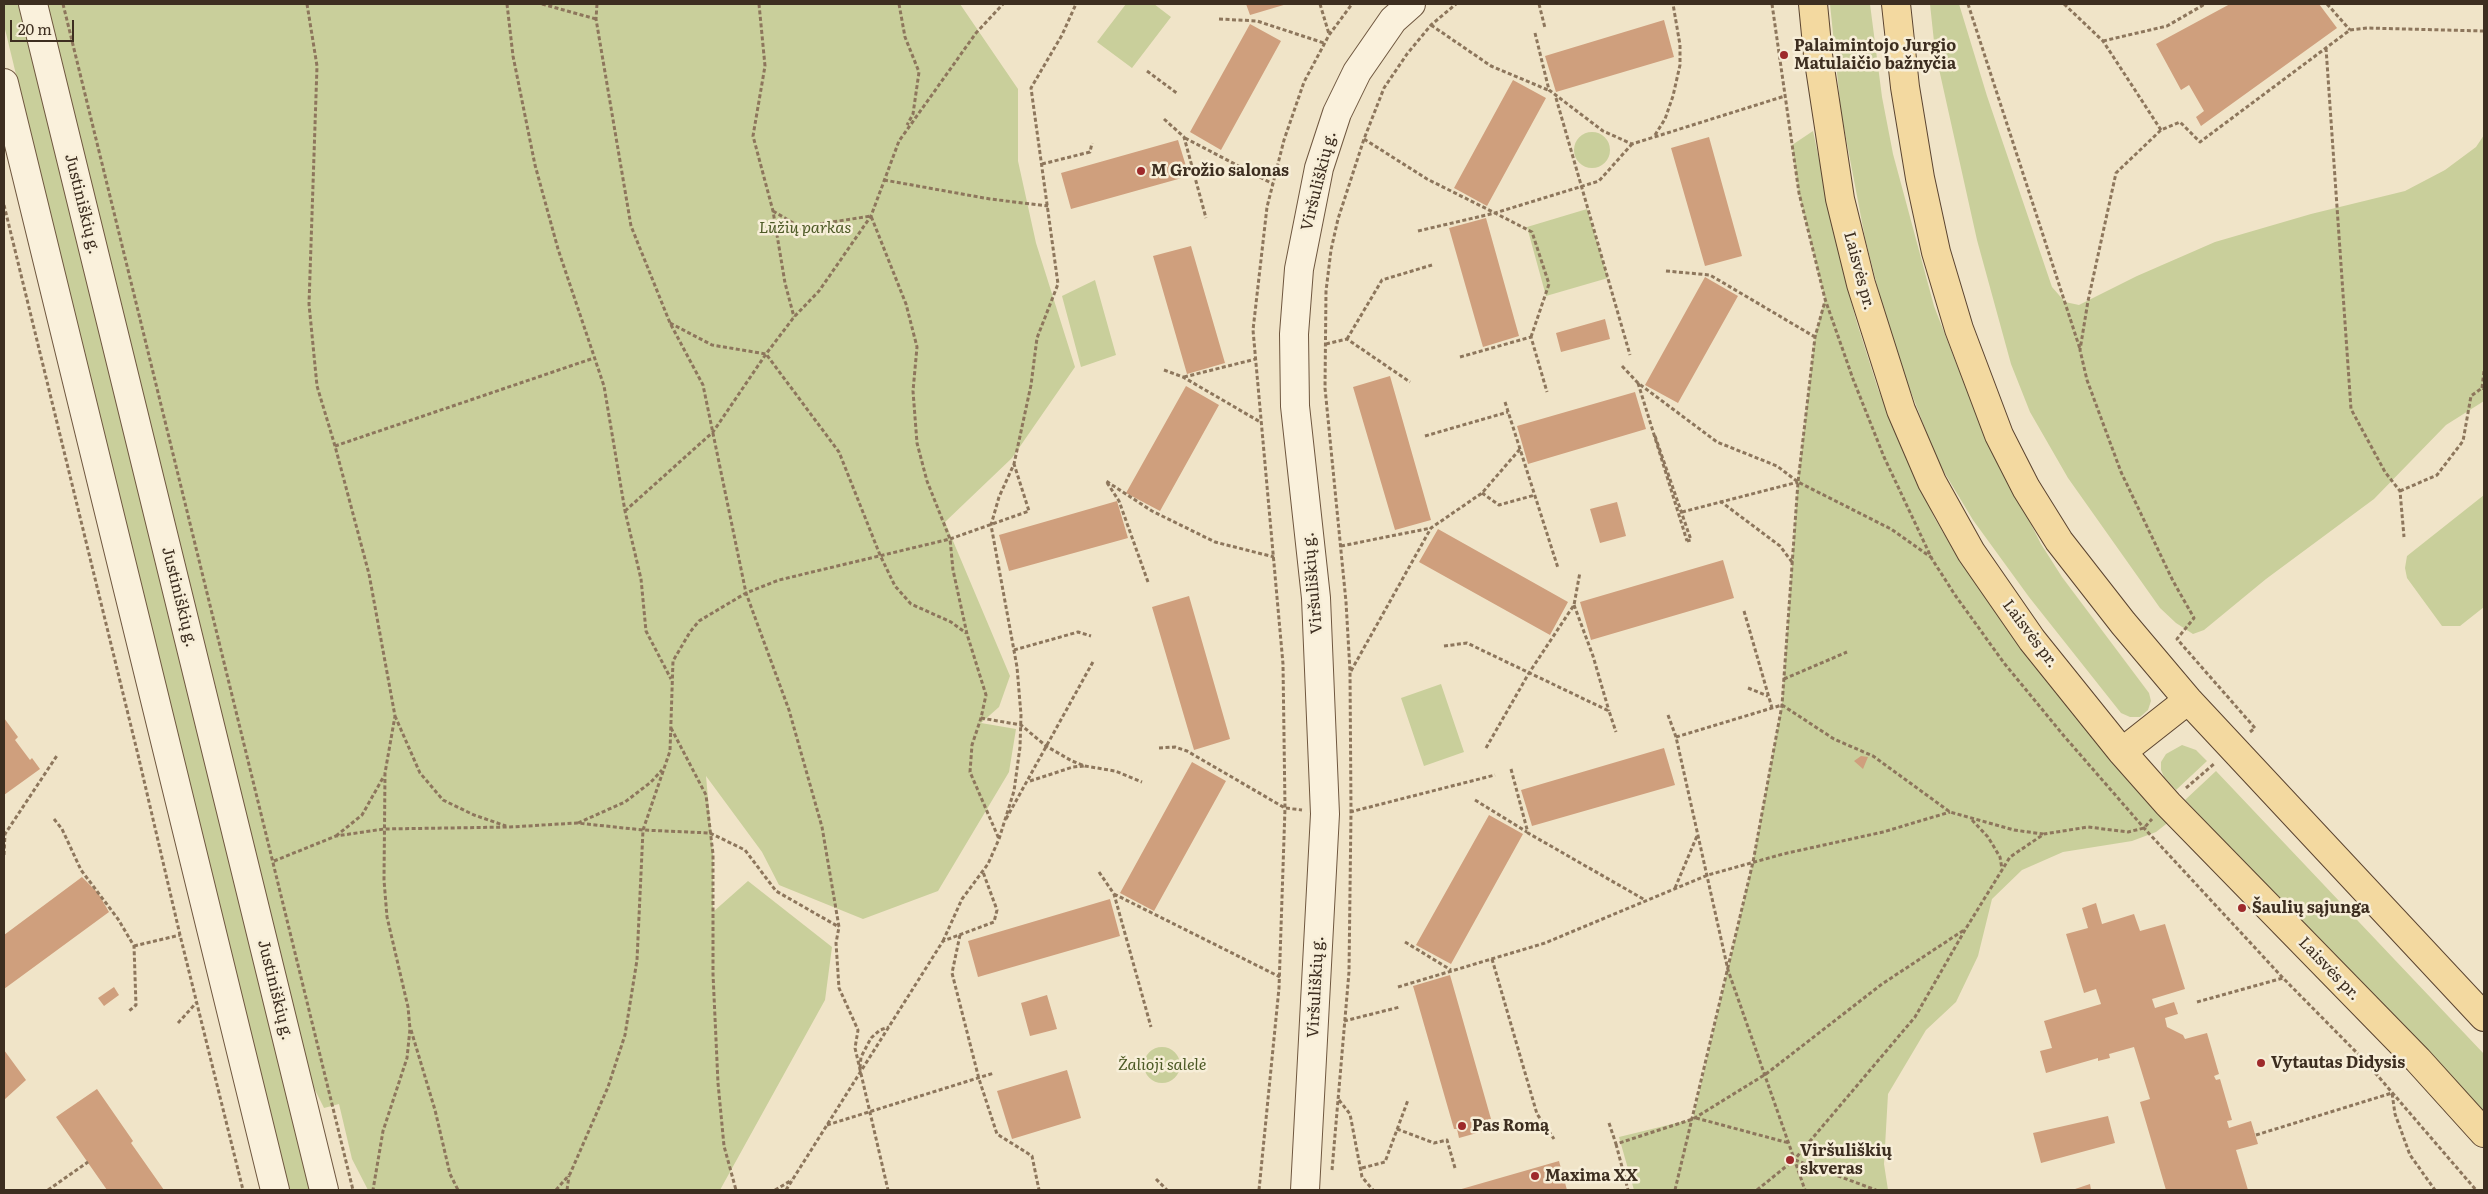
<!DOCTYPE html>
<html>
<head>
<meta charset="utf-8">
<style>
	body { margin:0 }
	#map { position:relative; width:2488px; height:1194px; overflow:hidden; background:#f0e4c8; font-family:Literata,serif }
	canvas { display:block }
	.frame { position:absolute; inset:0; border:5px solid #3d2e20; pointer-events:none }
	.scale { position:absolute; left:10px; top:20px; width:64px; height:22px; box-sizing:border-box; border:2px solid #3d2e20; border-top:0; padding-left:6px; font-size:15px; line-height:18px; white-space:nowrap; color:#3d2e20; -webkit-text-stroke:4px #f7eed8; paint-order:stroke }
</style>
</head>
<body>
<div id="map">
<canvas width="2488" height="1194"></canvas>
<div class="frame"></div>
<div class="scale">20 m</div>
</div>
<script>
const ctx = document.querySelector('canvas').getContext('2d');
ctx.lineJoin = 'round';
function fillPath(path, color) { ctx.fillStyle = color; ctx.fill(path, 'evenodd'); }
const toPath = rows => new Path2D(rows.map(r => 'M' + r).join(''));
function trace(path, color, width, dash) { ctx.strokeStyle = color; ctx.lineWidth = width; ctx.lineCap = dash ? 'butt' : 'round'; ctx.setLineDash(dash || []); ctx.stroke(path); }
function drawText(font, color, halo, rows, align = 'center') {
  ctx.font = font + ' Literata,serif'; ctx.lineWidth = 5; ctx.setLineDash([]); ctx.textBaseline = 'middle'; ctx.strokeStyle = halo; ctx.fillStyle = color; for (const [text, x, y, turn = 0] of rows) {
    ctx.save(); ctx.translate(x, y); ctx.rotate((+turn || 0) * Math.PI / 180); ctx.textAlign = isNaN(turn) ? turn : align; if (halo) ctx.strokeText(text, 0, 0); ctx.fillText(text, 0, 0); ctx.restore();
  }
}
fillPath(toPath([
	[4,4,20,4,311,1190,287,1190,4,25],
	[46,4,960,4,1018,89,1018,161,1036,243,1075,367,1012,458,945,522,1010,676,999,707,981,723,1016,729,1009,772,938,891,863,919,779,885,762,852,706,776,713,854,713,912,748,881,832,947,825,1000,720,1190,368,1190,352,1159,339,1104,324,1108,308,1076],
	[1126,4,1154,4,1171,17,1132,68,1097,42],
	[1830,4,1870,4,1882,97,1893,154,1934,306,1977,417,2041,544,2062,577,2149,693,2151,701,2148,710,2140,717,2130,717,2121,713,2029,597,1973,520,1938,462,1909,387,1884,313,1865,238,1841,112],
	[1930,4,1959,4,1987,96,2052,287,2065,302,2079,305,2137,276,2215,242,2311,214,2405,191,2445,170,2476,147,2484,135,2484,401,2446,425,2374,499,2266,579,2204,630,2193,634,2176,623,2160,608,2068,478,2030,412,2011,364,1977,240,1935,51],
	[1813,131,1844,276,1857,323,1878,389,1934,517,1958,558,2170,821,2156,832,2132,841,2063,852,2022,870,1992,899,1978,956,1956,1002,1926,1030,1888,1094,1884,1164,1888,1190,1634,1190,1619,1137,1693,1119,1753,862,1782,705,1798,482,1815,337,1825,299,1799,193,1792,145],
	'1574 150a18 18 0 1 1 36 0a18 18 0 1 1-36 0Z',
	[1587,209,1608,278,1546,296,1527,227],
	[1095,280,1116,355,1081,367,1062,296],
	[2484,495,2484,607,2460,626,2442,626,2407,578,2405,568,2407,556],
	[1441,684,1464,752,1424,766,1401,698],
	[2182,745,2196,750,2207,761,2176,790,2164,777,2161,770,2161,762,2166,754],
	[2216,771,2484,1054,2484,1115,2185,800],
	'1144 1065a18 18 0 1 1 36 0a18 18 0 1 1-36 0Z'
]), '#c9cf9b');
fillPath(toPath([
	[1246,4,1287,4,1250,15],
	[2230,4,2319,4,2337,28,2201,126,2196,117,2204,111,2189,85,2181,90,2156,44],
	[1664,20,1674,57,1556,92,1545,56],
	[1250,24,1281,41,1221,150,1190,132],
	[1513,80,1546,98,1487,206,1454,188],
	[1709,137,1742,256,1705,266,1671,148],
	[1178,140,1189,176,1071,209,1061,173],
	[1486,218,1519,336,1483,347,1449,228],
	[1191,246,1225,363,1187,374,1153,256],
	[1705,277,1738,296,1678,403,1645,385],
	[1605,319,1610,339,1561,352,1556,333],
	[1390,376,1431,520,1395,530,1353,387],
	[1186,386,1219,405,1160,511,1126,493],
	[1635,392,1646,429,1528,464,1517,426],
	[1117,501,1128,538,1009,571,999,535],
	[1617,502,1626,536,1600,543,1590,509],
	[1438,529,1568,602,1550,635,1419,562],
	[1723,560,1734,598,1591,640,1580,602],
	[1189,596,1230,739,1194,750,1152,607],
	[4,718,18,737,15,740,30,760,32,758,40,769,4,795],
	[1664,748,1675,785,1532,826,1521,790],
	[1861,756,1868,757,1863,769,1854,761],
	[1192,762,1226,781,1154,911,1120,893],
	[1489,815,1523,834,1451,964,1416,945],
	[82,877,98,893,109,912,4,989,4,935],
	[1110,899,1120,936,978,977,968,941],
	[2096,903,2102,924,2134,914,2140,931,2165,924,2185,989,2152,999,2155,1008,2174,1002,2178,1014,2165,1018,2167,1027,2183,1035,2185,1039,2207,1033,2219,1074,2214,1076,2216,1080,2220,1079,2232,1120,2227,1121,2229,1128,2251,1121,2258,1144,2236,1150,2248,1190,2166,1190,2140,1102,2150,1099,2134,1047,2109,1054,2110,1058,2098,1061,2098,1058,2046,1073,2040,1051,2052,1048,2044,1021,2101,1004,2096,989,2084,993,2066,934,2088,928,2082,908],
	[1450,975,1491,1119,1488,1119,1491,1129,1459,1138,1457,1129,1454,1129,1413,986],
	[114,987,119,995,104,1006,98,998],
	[1047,995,1057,1029,1030,1036,1021,1003],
	[4,1050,26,1080,4,1100],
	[1067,1070,1081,1118,1012,1139,997,1091],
	[97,1089,133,1141,131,1143,164,1190,107,1190,56,1117],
	[2108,1116,2115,1143,2041,1163,2033,1133],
	[1559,1161,1567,1190,1458,1190],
	[2090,1184,2091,1190,2072,1190]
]), '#cf9f7d');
const secondary = toPath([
	[33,4,324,1190],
	[4,83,275,1190],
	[1305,1190,1325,814,1316,598,1295,406,1294,334,1299,269,1319,168,1337,113,1357,72,1393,20,1411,4]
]);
const primary = toPath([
	[1813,4,1818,55,1840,199,1861,284,1901,410,1932,482,1971,552,2032,640,2122,752,2168,804,2418,1060,2484,1133],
	[1896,4,1905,87,1920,178,1936,252,1959,329,1999,435,2026,488,2059,541,2123,623,2188,700,2484,1017],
	[2122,752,2188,700]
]);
trace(secondary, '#6f573f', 30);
trace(primary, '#5b4430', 30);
trace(toPath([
	[63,4,353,1190],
	[307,4,317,66,309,304,317,386,335,446,369,574,395,716,385,773,384,880,387,917,408,1007,410,1029,407,1058,383,1131,373,1190],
	[507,4,513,56,535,165,558,249,604,386,625,511,641,579,646,631,671,679],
	[542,4,596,19],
	[597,4,596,19,631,226,670,323,703,385,746,593,789,710,822,827,839,927,836,943,839,988,858,1030,855,1048,888,1190],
	[759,4,765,66,753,136,773,211,785,283,794,317],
	[899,4,905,37,919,72,913,114,907,125],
	[1320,4,1329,34],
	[1539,4,1545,28],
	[1772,4,1799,193,1825,299,1853,379,1884,457,1932,559,1955,595,2004,663,2064,736,2144,828,2283,978,2365,1061,2476,1190],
	[1968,4,2080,349],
	[2064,4,2103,41,2161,130],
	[2327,4,2350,30],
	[1219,19,1257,21,1324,43],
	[1431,25,1491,66,1548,90],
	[1535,33,1549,90,1603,131,1632,144,1785,96],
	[2103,41,2167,26,2205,4],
	[2326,48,2351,409,2385,472,2400,491,2404,537],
	[1147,71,1178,94],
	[1556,98,1630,355],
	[1164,119,1184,137,1206,218],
	[1655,135,1665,119,1673,96,1680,65,1680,45,1673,4],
	[1185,138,1273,184],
	[1364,139,1427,179,1495,213,1599,181,1632,144],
	[1042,164,1090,152,1092,143],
	[884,180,990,199,1048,206],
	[4,205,139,759,180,935,243,1190],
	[773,211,800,227,871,216,906,304,917,347,913,391,917,443,927,481,950,539,953,570,967,634,986,695,981,718,972,745,970,772,999,839],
	[1418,231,1495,213,1532,232,1549,284,1531,337],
	[1666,271,1710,275,1815,337],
	[670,323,712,345,766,354,839,452,880,555,895,586,911,604,951,622,966,633],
	[1347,339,1382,280,1432,265],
	[1326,344,1347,339,1410,382],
	[1460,357,1531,337,1547,392],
	[1622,366,1638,383,1717,442,1777,466,1798,482,1891,529,1932,558],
	[1164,370,1183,377,1262,423],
	[1184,377,1256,359],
	[1638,383,1687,541],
	[2482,388,2484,371],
	[1505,402,1558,568],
	[1425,436,1508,412],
	[1655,436,1691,540,1687,541],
	[335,446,594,358],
	[2400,491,2437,475,2463,441,2471,396,2482,388,2484,389],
	[1482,493,1499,505,1535,495],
	[1720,501,1780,546,1792,562],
	[625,511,713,432,766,354,794,317,819,291,871,216,899,141,976,33,1003,4],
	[1682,512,1798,482],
	[1341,546,1431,528],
	[1148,582,1119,501,1106,481,1152,511,1215,542,1274,557],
	[1574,605,1593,656,1609,711],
	[1744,611,1772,708],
	[1444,646,1467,643,1609,711,1616,732],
	[1014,650,1078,632,1091,636],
	[1351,671,1431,528,1482,493,1520,449],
	[1784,679,1847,652],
	[1748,688,1768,696],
	[1668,715,1676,737,1728,970,1805,1190],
	[395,716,420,773,443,800,474,815,506,826],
	[981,718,1021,725,1046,746,1072,761,1085,766,1115,771,1142,782],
	[671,728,706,795,713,854,713,974,718,1083,724,1146,736,1190],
	[2250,732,2255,728,2177,639,2194,618,2173,581,2121,472,2087,380,2080,350,2088,301,2116,173,2161,130,2180,122,2200,142,2350,30,2367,28,2484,31],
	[1676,737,1782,705,1834,739,1873,756,1950,812,2014,830,2043,834],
	[1159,748,1175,747,1187,751,1285,808,1302,810],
	[1486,748,1529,673,1574,605,1580,572],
	[1511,769,1528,833,1645,900],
	[1030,781,1073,767,1084,766],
	[2186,788,2215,763],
	[1475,800,1527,832],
	[1350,812,1495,775],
	[54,819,62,829,81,870,118,919,134,946,136,1005,129,1011],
	[1006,819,1094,660],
	[1972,820,1988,837,2000,857,2002,869],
	[578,823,625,802,651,782,662,770],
	[336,836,362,815,384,776],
	[4,855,5,834,58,754],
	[274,861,336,836,384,829,510,827,577,823,643,830,710,833,745,850,776,891,839,927],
	[1099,872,1114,894,1151,1027],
	[1675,888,1697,836],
	[1114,894,1280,977],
	[960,935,952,973,979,1079,997,1134,1032,1156,1039,1190],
	[943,941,962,899,988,864,999,839,1014,791,1020,747,1021,715,1017,667,991,525,999,497,1014,464,1031,385,1037,338,1058,284,1031,88,1062,35,1076,4],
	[1405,942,1451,970],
	[134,946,180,935],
	[1492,959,1537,1114,1554,1139],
	[1398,987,1545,943,1708,875,1783,854,1883,832,1950,812],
	[2197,1002,2283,978],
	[1344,1021,1400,1007],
	[178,1023,197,1002],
	[411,1030,435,1110,450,1174,458,1190],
	[860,1068,861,1057,871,1038,880,1030,889,1027],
	[1339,1100,1350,1114,1362,1177,1373,1190],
	[1696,1118,1789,1143],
	[1609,1123,1616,1144,1693,1119,1766,1074,1882,984,1964,930],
	[827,1125,994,1073],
	[1397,1129,1434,1143,1447,1140,1455,1168],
	[2256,1135,2392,1093,2395,1114,2410,1155,2435,1190],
	[1616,1144,1628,1190],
	[1795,1160,1876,1190],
	[1362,1168,1385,1162,1408,1100],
	[1332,1170,1349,972,1351,812,1350,671,1346,602,1325,388,1326,291,1331,250,1338,219,1364,139,1384,88,1407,54,1431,25,1456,4],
	[1156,1179,1167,1190],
	[48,1190,88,1162],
	[556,1190,570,1174,608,1087,625,1035,637,960,643,830,670,751,673,661,690,632,699,621,746,593,779,580,950,539,1029,511,1014,464],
	[567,1190,569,1176],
	[775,1190,792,1180],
	[786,1190,943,941,994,922,997,910,983,872],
	[1259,1190,1279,988,1285,808,1283,664,1253,330,1267,207,1284,140,1304,82,1329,35,1352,4],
	[1675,1190,1753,862,1782,705,1798,482,1815,337,1825,301],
	[1757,1190,1794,1160,1915,1017,1965,930,2010,857,2044,834,2088,827,2128,832,2144,828,2152,819]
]), '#8d765c', 3, [4, 2.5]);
trace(secondary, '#faf1dc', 28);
trace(primary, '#f3d9a0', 28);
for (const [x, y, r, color] of [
	[1784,55,5,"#9e2a2b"],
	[1141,171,5,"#9e2a2b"],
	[2242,908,5,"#9e2a2b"],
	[2261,1063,5,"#9e2a2b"],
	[1462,1126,5,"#9e2a2b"],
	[1790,1160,5,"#9e2a2b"],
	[1535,1176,5,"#9e2a2b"]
]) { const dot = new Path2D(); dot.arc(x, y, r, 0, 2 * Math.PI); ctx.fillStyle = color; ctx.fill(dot); trace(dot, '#f7eed8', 2); }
drawText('bold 16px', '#3d2e20', '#f7eed8', [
	["Palaimintojo Jurgio",1794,46],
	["Matulaičio bažnyčia",1794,64],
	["M Grožio salonas",1151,171],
	["Šaulių sąjunga",2252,908],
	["Vytautas Didysis",2271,1063],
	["Pas Romą",1472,1126],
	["Viršuliškių",1800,1151],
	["skveras",1800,1169],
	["Maxima XX",1545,1176]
], 'left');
drawText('16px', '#3d2e20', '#f7eed8', [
	["Viršuliškių g.",1319,181,-76],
	["Justiniškių g.",82,204,76],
	["Laisvės pr.",1859,271,75],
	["Viršuliškių g.",1313,583,-95],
	["Justiniškių g.",179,597,76],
	["Laisvės pr.",2030,634,53],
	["Laisvės pr.",2329,969,46],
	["Viršuliškių g.",1316,987,-87],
	["Justiniškių g.",275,990,76]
]);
drawText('italic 16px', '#4d5a26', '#f7eed8', [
	["Lūžių parkas",805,228],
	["Žalioji salelė",1162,1065]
]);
</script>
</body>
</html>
